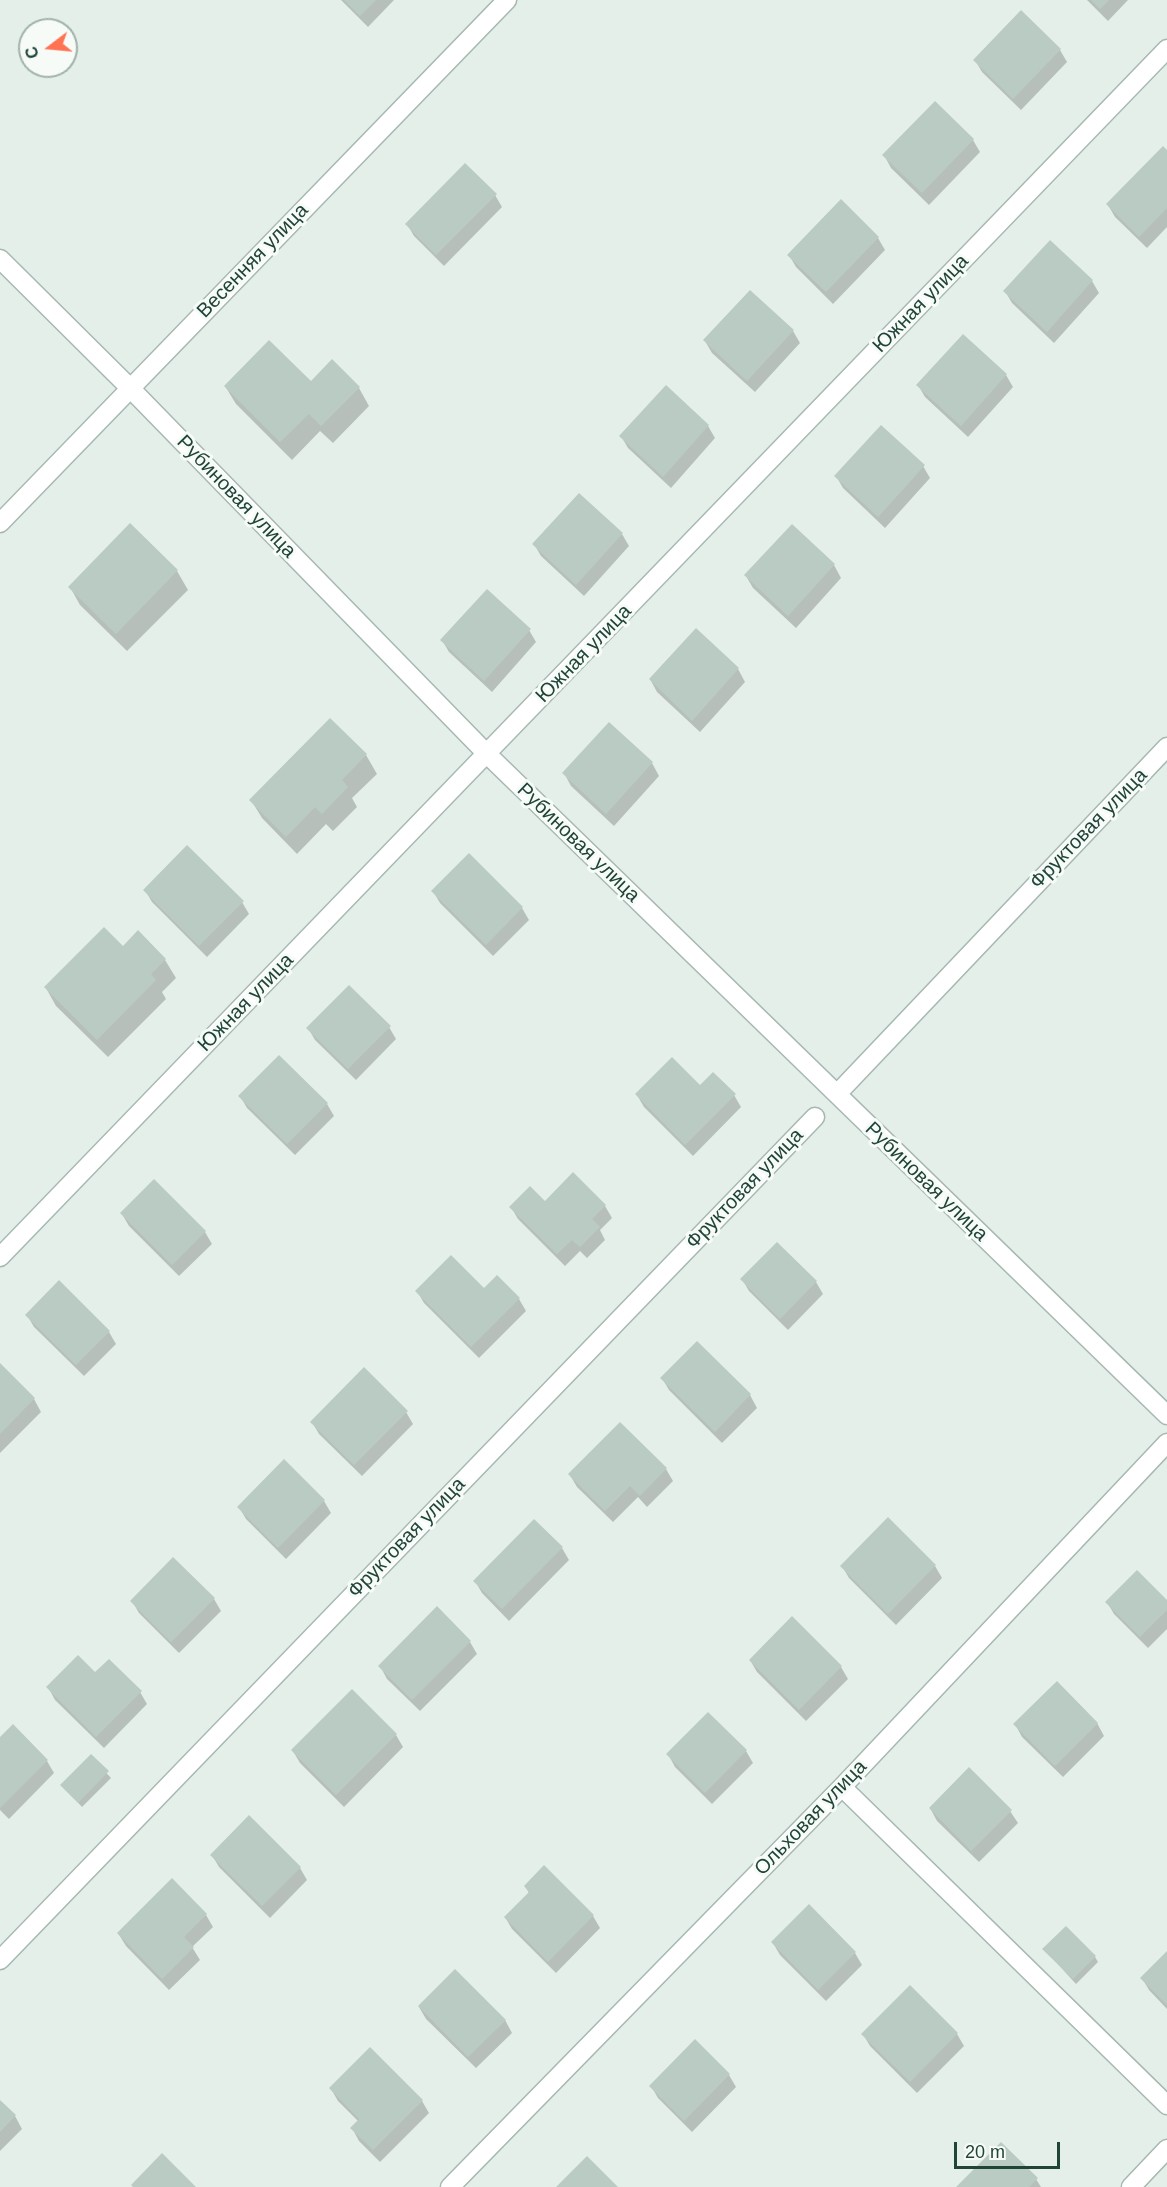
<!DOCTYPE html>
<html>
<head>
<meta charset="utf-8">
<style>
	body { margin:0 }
	#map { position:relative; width:1167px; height:2187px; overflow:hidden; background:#e5efea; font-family:Arial,sans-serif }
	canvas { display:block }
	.north { position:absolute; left:18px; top:18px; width:60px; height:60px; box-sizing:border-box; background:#f6fbf8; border:2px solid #a1b2ab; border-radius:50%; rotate:254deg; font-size:16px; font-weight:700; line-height:24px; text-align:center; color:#214438 }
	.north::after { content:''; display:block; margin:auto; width:21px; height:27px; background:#ff7353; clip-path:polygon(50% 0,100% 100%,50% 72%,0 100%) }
	.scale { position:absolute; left:954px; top:2142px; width:106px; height:27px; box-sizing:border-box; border:3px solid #214438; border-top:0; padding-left:8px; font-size:18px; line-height:21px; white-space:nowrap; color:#214438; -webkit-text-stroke:4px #f6fbf8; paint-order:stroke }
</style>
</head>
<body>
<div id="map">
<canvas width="1167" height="2187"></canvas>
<div class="north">С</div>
<div class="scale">20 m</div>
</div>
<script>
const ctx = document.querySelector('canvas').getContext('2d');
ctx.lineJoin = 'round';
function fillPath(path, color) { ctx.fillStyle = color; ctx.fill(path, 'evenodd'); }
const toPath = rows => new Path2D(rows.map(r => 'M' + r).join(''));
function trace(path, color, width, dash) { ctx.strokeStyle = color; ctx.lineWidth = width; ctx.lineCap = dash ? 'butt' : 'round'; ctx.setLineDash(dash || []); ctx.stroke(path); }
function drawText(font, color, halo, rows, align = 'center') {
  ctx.font = font + ' Arial,sans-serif'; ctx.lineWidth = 6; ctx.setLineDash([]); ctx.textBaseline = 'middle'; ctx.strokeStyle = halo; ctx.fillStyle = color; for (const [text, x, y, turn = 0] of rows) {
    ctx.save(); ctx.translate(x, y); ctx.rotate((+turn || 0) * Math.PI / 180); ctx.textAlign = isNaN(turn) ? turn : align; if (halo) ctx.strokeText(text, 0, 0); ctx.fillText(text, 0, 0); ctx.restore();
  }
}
fillPath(toPath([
	[341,0,394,0,368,27],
	[1087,0,1128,0,1108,21],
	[1021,12,1060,50,1067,62,1021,110,982,72,975,60],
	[935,103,973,140,980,152,929,205,891,168,884,155],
	[1167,152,1167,227,1147,248,1115,217,1108,205],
	[495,195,502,207,444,266,414,236,407,224],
	[841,201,878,238,885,250,833,304,796,267,789,255],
	[1092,281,1099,293,1054,343,1012,303,1005,291],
	[793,331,800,343,755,392,712,353,705,341],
	[1006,375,1013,387,968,437,925,397,918,385],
	[311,383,359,388,369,406,333,443,320,431,292,460,236,404,225,386],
	[666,387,708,426,715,438,671,488,628,448,621,436],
	[923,466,930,478,885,528,843,488,836,476],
	[130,525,177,571,188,590,127,651,80,605,70,587],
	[792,526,834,565,841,578,796,628,753,588,746,576],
	[622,534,629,546,584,596,541,556,534,544],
	[529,630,536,642,492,692,449,652,442,640],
	[696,631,738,669,745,682,700,732,657,692,650,679],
	[330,720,366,755,377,774,352,798,357,807,333,831,326,824,297,854,262,818,251,800],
	[652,763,659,776,614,826,571,786,564,773],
	[145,890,242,902,249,914,207,957,152,902],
	[433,891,522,908,529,920,493,956,440,903],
	[123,948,165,960,176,978,162,992,166,999,108,1057,56,1006,46,988],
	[389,1027,396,1039,356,1080,315,1040,308,1028],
	[700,1087,734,1095,741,1107,693,1156,644,1107,637,1095],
	[240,1096,327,1104,334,1116,295,1155,247,1108],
	[573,1174,605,1206,612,1218,600,1230,605,1240,587,1258,580,1251,565,1266,518,1219,511,1207,545,1203],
	[122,1214,205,1232,212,1244,179,1276,129,1226],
	[777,1244,816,1282,823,1294,788,1330,749,1291,742,1279],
	[484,1290,519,1299,526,1311,479,1358,424,1303,417,1291],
	[27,1315,109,1332,116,1344,84,1376,34,1327],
	[697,1343,750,1395,757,1408,722,1443,669,1390,662,1378],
	[0,1365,34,1399,41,1412,0,1453],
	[406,1412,413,1424,362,1476,319,1434,312,1422],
	[284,1461,324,1501,331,1513,286,1559,246,1519,239,1507],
	[666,1469,673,1481,647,1507,638,1497,613,1522,577,1487,570,1475],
	[888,1519,935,1566,942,1578,896,1625,849,1578,842,1566],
	[562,1548,569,1560,509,1621,482,1593,475,1581],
	[214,1599,221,1611,179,1653,139,1613,132,1601],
	[1107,1602,1167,1602,1167,1629,1148,1648,1114,1614],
	[470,1642,477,1654,420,1711,387,1679,380,1666],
	[750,1660,841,1667,848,1679,806,1721,757,1672],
	[95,1675,140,1692,147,1704,104,1748,55,1700,48,1687],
	[1097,1723,1104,1736,1063,1777,1022,1737,1015,1724],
	[396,1735,403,1747,344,1807,300,1763,293,1751],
	[0,1739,47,1761,54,1773,9,1819,0,1810],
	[746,1751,753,1763,712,1804,675,1767,668,1754],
	[91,1756,111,1778,82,1807,62,1785],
	[930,1808,1010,1811,1018,1823,979,1862,937,1821],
	[212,1855,300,1868,307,1880,270,1918,219,1867],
	[544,1867,593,1916,600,1928,556,1973,512,1929,505,1917,529,1893,525,1886],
	[206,1915,213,1927,192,1947,200,1960,169,1990,126,1946,118,1933],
	[773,1943,855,1953,862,1965,826,2001,780,1955],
	[1044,1949,1095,1957,1098,1962,1076,1984],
	[1167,1953,1167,2009,1149,1990,1142,1978],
	[419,2007,505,2020,512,2033,476,2068,426,2019],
	[863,2034,957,2034,964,2046,917,2093,870,2046],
	[695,2041,729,2075,736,2087,692,2132,658,2098,651,2086],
	[331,2089,422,2101,429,2113,380,2162,359,2141,352,2128,359,2122,338,2101],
	[0,2102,15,2116,22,2129,0,2151],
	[1036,2179,1041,2187,958,2187]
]), '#0003');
fillPath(toPath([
	[344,0,376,0,360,16],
	[1091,0,1109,0,1100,9],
	[1021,10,1061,49,1013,99,973,60],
	[935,101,974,139,922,193,882,155],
	[1163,146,1167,150,1167,208,1139,237,1106,204],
	[465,163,497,194,436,255,405,224],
	[841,199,879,237,826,292,787,255],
	[1050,240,1093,280,1047,332,1003,291],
	[750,290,794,330,747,381,703,340],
	[963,334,1007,374,961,426,916,385],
	[269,340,311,381,332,359,360,387,321,426,309,414,280,442,224,386],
	[666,385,709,425,663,477,619,436],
	[881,425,925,465,878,517,834,476],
	[579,493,623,533,576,585,532,544],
	[130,523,178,570,116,634,68,587],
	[792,524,835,564,788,616,744,575],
	[487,589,531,629,484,681,440,640],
	[696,628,739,668,692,721,649,679],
	[330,718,367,754,342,780,348,787,322,814,315,807,286,837,249,800],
	[609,722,653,762,606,814,562,773],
	[187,845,244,901,199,946,143,890],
	[469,853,523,907,486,945,431,891],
	[104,927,123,946,138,930,166,959,151,974,156,980,97,1040,44,987],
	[349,985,391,1026,348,1069,306,1028],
	[279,1055,328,1103,287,1144,238,1096],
	[672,1057,700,1085,713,1072,736,1094,685,1145,635,1094],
	[573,1172,606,1205,592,1219,600,1227,580,1247,572,1240,557,1254,509,1207,530,1186,545,1201],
	[154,1179,206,1231,172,1265,120,1213],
	[777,1242,817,1281,780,1319,740,1279],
	[451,1255,484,1288,497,1275,520,1298,471,1347,415,1291],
	[59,1280,110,1331,76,1365,25,1315],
	[697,1341,751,1394,715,1432,660,1378],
	[0,1363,35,1398,0,1434],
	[364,1367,408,1411,354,1465,310,1422],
	[620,1422,667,1468,640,1496,630,1486,605,1511,568,1474],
	[284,1459,325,1500,278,1548,237,1507],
	[888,1517,936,1565,888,1614,840,1566],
	[534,1519,563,1547,502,1609,473,1581],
	[173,1557,215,1598,171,1642,130,1601],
	[1137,1570,1167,1600,1167,1610,1140,1637,1105,1602],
	[437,1606,471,1641,412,1700,378,1666],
	[792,1616,842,1666,799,1710,749,1660],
	[78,1655,95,1672,109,1659,142,1691,96,1737,46,1687],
	[1057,1681,1098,1723,1055,1766,1013,1724],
	[352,1689,397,1734,336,1795,291,1750],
	[708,1712,747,1750,705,1793,666,1754],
	[13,1724,48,1760,0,1808,0,1737],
	[91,1754,109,1771,78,1803,60,1785],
	[969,1767,1012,1810,971,1851,929,1808],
	[249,1815,301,1867,262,1906,210,1855],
	[544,1865,594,1915,548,1962,504,1917,529,1892,524,1886],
	[172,1878,207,1914,184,1937,194,1947,162,1979,117,1933],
	[809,1904,856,1952,818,1990,771,1942],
	[1066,1926,1096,1956,1073,1979,1042,1949],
	[1167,1951,1167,2005,1140,1978],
	[455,1969,506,2020,468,2057,418,2006],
	[910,1985,958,2033,910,2082,861,2034],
	[695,2039,730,2074,684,2121,649,2086],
	[370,2047,423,2100,373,2150,350,2128,359,2119,329,2088],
	[0,2100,16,2115,0,2132],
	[1001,2142,1038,2178,1029,2187,956,2187],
	[162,2153,196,2187,133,2187,131,2185],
	[587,2156,618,2187,556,2187]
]), '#b9cbc3');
const minor = toPath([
	[0,259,130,388,487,754,1167,1415],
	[0,523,507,0],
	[837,1094,1167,747],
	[0,1257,1167,49],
	[842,1787,1167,2105],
	[0,1960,815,1117],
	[450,2187,842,1787,1167,1443],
	[1131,2187,1167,2149]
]);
trace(minor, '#a6b8b1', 21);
trace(minor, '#fff', 18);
drawText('20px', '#214438', '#f6fbf8', [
	["Весенняя улица",253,261,-46],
	["Южная улица",921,304,-46],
	["Рубиновая улица",236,497,46],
	["Южная улица",584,654,-46],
	["Фруктовая улица",1089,829,-46],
	["Рубиновая улица",578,843,44],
	["Южная улица",246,1003,-46],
	["Рубиновая улица",926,1182,44],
	["Фруктовая улица",745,1189,-46],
	["Фруктовая улица",407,1538,-46],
	["Ольховая улица",811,1818,-46]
]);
</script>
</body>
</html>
